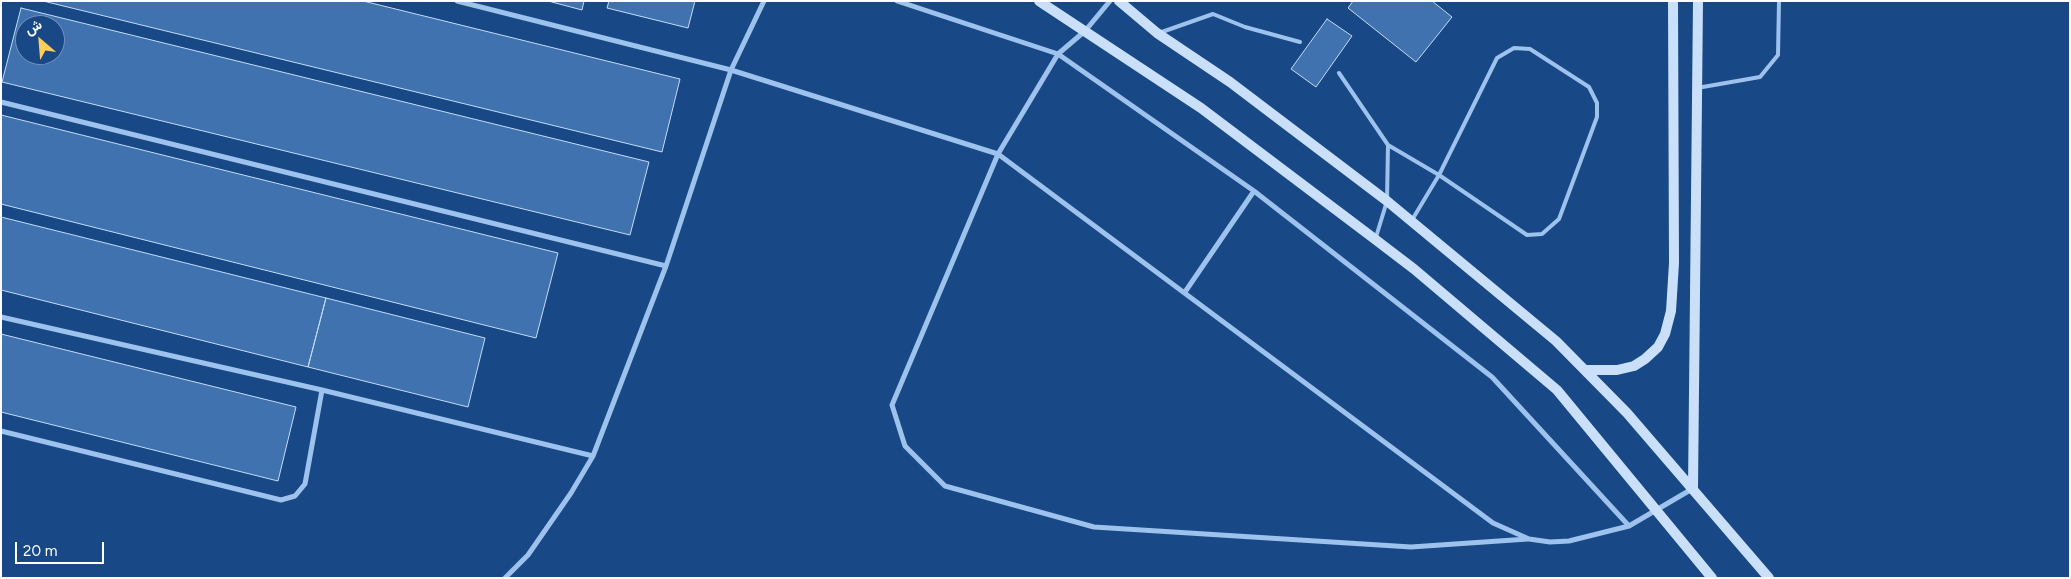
<!DOCTYPE html>
<html>
<head>
<meta charset="utf-8">
<style>
	body { margin:0 }
	#map { position:relative; width:2071px; height:579px; overflow:hidden; background:#184885; font-family:Figtree,Vazirmatn,sans-serif }
	canvas { display:block }
	.frame { position:absolute; inset:0; border:2px solid #fff; pointer-events:none }
	.north { position:absolute; left:15px; top:15px; width:50px; height:50px; box-sizing:border-box; background:#184885; border:1px solid #7491b6; border-radius:50%; rotate:333deg; font-size:14px; font-weight:700; line-height:20px; text-align:center; color:#fff }
	.north::after { content:''; display:block; margin:auto; width:18px; height:22px; background:#ffce59; clip-path:polygon(50% 0,100% 100%,50% 72%,0 100%) }
	.scale { position:absolute; left:15px; top:542px; width:89px; height:22px; box-sizing:border-box; border:2px solid #fff; border-top:0; padding-left:6px; font-size:15px; line-height:18px; white-space:nowrap; color:#fff; -webkit-text-stroke:4px #184885; paint-order:stroke }
</style>
</head>
<body>
<div id="map">
<canvas width="2071" height="579"></canvas>
<div class="frame"></div>
<div class="north">ش</div>
<div class="scale">20 m</div>
</div>
<script>
const ctx = document.querySelector('canvas').getContext('2d');
ctx.lineJoin = 'round';
function fillPath(path, color) { ctx.fillStyle = color; ctx.fill(path, 'evenodd'); }
const toPath = rows => new Path2D(rows.map(r => 'M' + r).join(''));
function trace(path, color, width, dash) { ctx.strokeStyle = color; ctx.lineWidth = width; ctx.lineCap = dash ? 'butt' : 'round'; ctx.setLineDash(dash || []); ctx.stroke(path); }
const building = toPath([
	[43,1,363,1,680,79,662,152,43,1],
	[548,1,584,1,582,10,548,1],
	[609,1,695,1,688,28,607,8,609,1],
	[1353,1,1432,1,1452,17,1416,62,1348,8,1353,1],
	[21,8,649,162,630,235,2,82,21,8],
	[25,25,55,25,55,55,25,55,25,25],
	[1327,19,1352,36,1316,87,1291,69,1327,19],
	[1,115,558,253,536,338,1,204,1,115],
	[1,217,326,298,308,367,1,290,1,217],
	[326,298,485,338,468,407,308,367,326,298],
	[1,334,296,407,278,481,1,412,1,334]
]);
fillPath(building, '#4072af');
trace(building, '#c3dcf9', 1);
trace(toPath([
	[1159,33,1213,14,1245,27,1300,42],
	[1339,73,1388,145,1387,201,1376,237],
	[1697,88,1760,77,1778,55,1779,1],
	[1388,145,1439,175,1527,235,1542,234,1559,219,1597,117,1597,103,1589,87,1530,49,1514,48,1497,58,1439,175,1412,220]
]), '#9dc2ed', 4);
trace(toPath([
	[457,1,731,70,998,154,1493,523,1529,539,1550,542,1569,541,1629,526,1692,489],
	[897,1,1058,54,1254,191,1492,377,1629,526],
	[1110,1,1085,31,1058,54,998,154,892,405,905,446,945,486,1094,527,1411,547,1528,539],
	[1,102,666,266],
	[1185,292,1254,191],
	[1,317,322,390,593,456],
	[1,431,281,500,295,496,305,484,322,390],
	[505,578,528,555,571,493,593,456,666,266,731,70,764,1]
]), '#9dc2ed', 5);
trace(toPath([
	[1039,1,1201,108,1376,240,1414,269,1557,390,1712,578],
	[1119,1,1157,33,1230,82,1387,201,1556,341,1627,413,1769,578],
	[1585,370,1617,370,1634,366,1645,359,1658,347,1665,334,1671,311,1674,263,1673,1],
	[1693,488,1698,1]
]), '#cadff9', 10);
</script>
</body>
</html>
